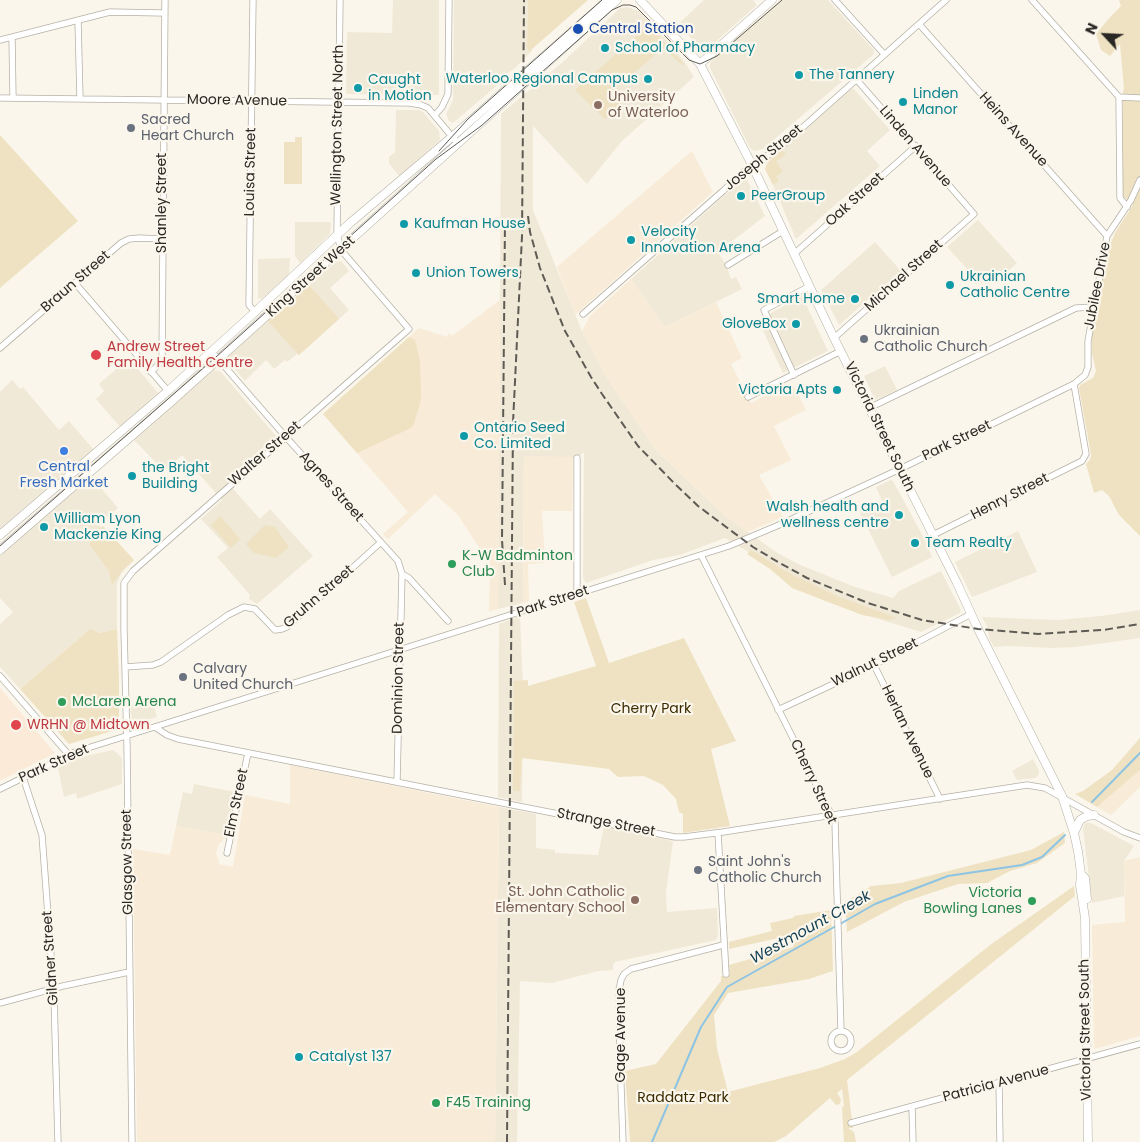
<!DOCTYPE html>
<html>
<head>
<meta charset="utf-8">
<style>
	body { margin:0 }
	#map { position:relative; width:1140px; height:1142px; overflow:hidden; background:#fbf6eb; font-family:Poppins,sans-serif }
	canvas { display:block }
	.north { position:absolute; left:1080px; top:10px; width:50px; height:50px; -webkit-text-stroke:4px #fbf6eb; paint-order:stroke; rotate:295deg; font-size:14px; font-weight:700; line-height:20px; text-align:center; color:#2a2824 }
	.north::after { content:''; display:block; margin:auto; width:18px; height:22px; background:#2a2824; clip-path:polygon(50% 0,100% 100%,50% 72%,0 100%) }
</style>
</head>
<body>
<div id="map">
<canvas width="1140" height="1142"></canvas>
<div class="north">N</div>
</div>
<script>
const ctx = document.querySelector('canvas').getContext('2d');
ctx.lineJoin = 'round';
function fillPath(path, color) { ctx.fillStyle = color; ctx.fill(path, 'evenodd'); }
const toPath = rows => new Path2D(rows.map(r => 'M' + r).join(''));
function trace(path, color, width, dash) { ctx.strokeStyle = color; ctx.lineWidth = width; ctx.lineCap = dash ? 'butt' : 'round'; ctx.setLineDash(dash || []); ctx.stroke(path); }
function drawText(font, color, halo, rows, align = 'center') {
  ctx.font = font + ' Poppins,sans-serif'; ctx.lineWidth = 4.5; ctx.setLineDash([]); ctx.textBaseline = 'middle'; ctx.strokeStyle = halo; ctx.fillStyle = color; for (const [text, x, y, turn = 0] of rows) {
    ctx.save(); ctx.translate(x, y); ctx.rotate((+turn || 0) * Math.PI / 180); ctx.textAlign = isNaN(turn) ? turn : align; if (halo) ctx.strokeText(text, 0, 0); ctx.fillText(text, 0, 0); ctx.restore();
  }
}
fillPath(toPath([
	[393,0,439,0,439,95,346,94,347,32,392,33],
	[454,0,528,0,527,48,530,53,515,68,505,75,502,75,501,82,453,123,449,121,446,114,453,100],
	[704,0,753,0,757,5,704,52,678,24],
	[781,0,828,0,874,50,874,54,763,149,754,151,750,148,710,68,710,64,712,60],
	[627,7,639,11,672,46,686,64,694,77,622,141,587,184,533,126,533,210,581,329,607,378,656,450,724,515,776,552,798,564,855,587,893,598,899,591,941,571,961,610,960,613,921,632,885,621,827,602,800,589,760,559,725,538,680,555,653,560,586,583,583,578,584,452,577,458,524,457,523,603,498,609,501,114,565,60,620,8],
	[851,89,854,89,890,130,867,151,880,166,796,239,773,185,779,181,776,178,776,162,785,154,782,150],
	[396,110,420,110,424,113,439,131,440,140,401,175,398,175,389,163,389,157,395,152],
	[744,178,747,179,765,216,718,252,726,265,731,279,736,277,742,289,665,327,631,279],
	[978,220,1017,263,997,281,991,275,981,284,947,247],
	[295,222,331,222,330,234,300,263,295,256],
	[875,242,901,271,839,325,821,290],
	[290,258,289,274,262,299,258,298,258,259],
	[341,261,349,271,330,288,349,310,299,355,297,354,287,362,285,360,274,369,266,360,245,381,228,361,227,357,335,262],
	[802,296,828,351,783,373,758,320],
	[129,358,158,393,120,427,96,399,104,391,99,384],
	[885,366,897,390,875,400,864,376],
	[213,370,220,371,276,436,226,481,260,519,270,509,313,556,257,604,249,599,250,595,217,557,228,548,201,519,222,500,182,455,164,471,134,440],
	[12,380,20,389,23,387,59,430,69,421,94,450,31,502,0,529,0,392],
	[90,475,118,508,99,525,131,563,122,572,117,583,117,629,100,633,90,629,20,689,0,667,0,624,13,612,0,598,0,554],
	[891,480,893,481,925,540,932,557,892,577,860,513,882,501,876,487],
	[1018,531,1037,572,972,597,955,562],
	[1140,610,1140,638,1076,647,1052,648,1006,646,994,647,989,638,988,629,982,617,1058,620,1101,616],
	[520,616,523,688,522,802,498,797,499,624],
	[153,703,157,717,134,723,132,722,130,704],
	[113,750,118,754,122,758,122,784,77,799,76,793,64,797,58,768,77,758],
	[1033,759,1039,771,1038,776,1035,778,1017,780,1012,771],
	[194,784,235,792,226,835,176,826,183,792,192,794],
	[499,807,536,814,536,848,555,850,555,853,598,855,604,826,673,841,666,893,667,912,717,908,718,936,716,940,615,962,613,965,613,970,598,971,552,983,520,981,517,1142,495,1142],
	[1085,823,1091,823,1134,846,1124,861,1124,896,1092,903,1083,829]
]), '#f1e9d7');
fillPath(toPath([
	[692,151,713,192,575,315,557,267],
	[631,279,665,327,716,302,742,358,731,364,751,403,792,383,806,410,774,426,791,460,759,475,783,517,747,532,724,515,656,450,607,378,582,331,590,316],
	[500,300,498,609,489,612,490,564,458,515,435,494,388,539,383,534,408,512,323,414,419,328,447,337,449,333,452,336],
	[524,456,573,457,572,511,542,511,545,563,528,564,529,601,523,603],
	[290,765,499,807,495,1142,137,1142,133,849,170,855,176,826,226,835,225,838,218,845,216,854,219,860,219,864,233,867,245,795,290,804],
	[1140,770,1140,787,1111,815,1097,807],
	[1140,857,1140,1036,1094,1049,1092,925,1125,922,1124,861]
]), '#f8ebd7');
fillPath(toPath([
	[0,688,55,753,0,781]
]), '#faead7');
fillPath(toPath([
	[528,0,588,0,532,49,530,53,527,48],
	[1119,0,1140,0,1140,536,1119,515,1109,496,1102,490,1094,493,1086,464,1090,460,1091,455,1079,388,1080,385,1093,378,1096,371,1092,353,1092,333,1104,260,1115,233,1133,205,1123,196,1123,91,1124,89,1120,44,1110,56,1101,50,1096,34,1111,16,1121,6],
	[649,25,684,64,682,65,663,48,617,87,626,99,605,119,575,90],
	[0,135,78,221,0,288],
	[295,137,302,137,302,184,284,184,284,142,295,142],
	[782,150,786,154,776,162,783,171,776,177,779,181,773,185,765,169,768,161],
	[309,285,339,319,299,355,268,321],
	[409,337,415,340,420,361,421,399,414,424,411,428,357,453,323,414],
	[220,516,240,539,231,548,211,525],
	[265,525,275,527,289,547,276,558,254,553,246,544],
	[103,526,134,560,122,571,112,585,109,571,90,545,90,535],
	[751,550,785,571,837,596,897,618,889,620,862,615,792,588,770,569,747,554],
	[586,598,609,663,684,638,736,741,711,749,730,826,683,833,683,814,679,812,676,799,663,785,644,776,618,777,609,769,522,758,520,791,513,791,514,681,528,680,528,686,596,666,574,602],
	[90,629,100,633,117,629,119,677,119,729,69,744,20,689],
	[1140,738,1140,770,1097,807,1075,794,1083,791,1112,770],
	[1064,832,1065,843,1037,863,1010,871,987,883,958,884,904,902,847,932,845,902,871,886,901,883,1031,850],
	[1074,886,1075,896,847,1080,853,1128,848,1128,854,1132,856,1142,844,1142,842,1107,844,1106,842,1089,837,1093,841,1099,840,1104,836,1105,830,1098,786,1136,774,1142,630,1142,625,1071,656,1064,721,981,721,976,730,975,729,965,793,947,792,935,729,949,729,942,772,931,770,923,793,918,794,916,831,910,833,971,809,979,728,993,714,1015,717,1049,728,1092,820,1068,845,1059,857,1052,990,945]
]), '#efe2c2');
trace(toPath([
	[1092,802,1140,753],
	[840,924,875,904,948,876,1022,865,1042,857,1065,835],
	[652,1142,701,1027,727,987,836,926]
]), '#8dc4e3', 2);
const minor = toPath([
	[253,0,249,305,255,312],
	[835,0,884,54],
	[1032,0,1119,97,1140,98],
	[78,20,80,99],
	[919,24,1107,236],
	[12,37,13,98],
	[0,40,110,12,165,13],
	[1119,97,1120,198,1127,207],
	[0,98,410,103,421,105,428,108,455,140],
	[435,115,442,107,448,94,449,0],
	[794,254,916,146],
	[728,265,783,231],
	[75,283,168,391],
	[583,314,723,191,742,173,784,144,946,0],
	[834,338,974,214,856,79],
	[0,348,121,243,129,239,139,238,162,239],
	[212,352,285,436,398,561,402,574,397,782],
	[151,372,162,361,165,0],
	[794,375,764,310,810,286],
	[748,397,841,351],
	[869,408,1076,308,1093,307],
	[933,535,1082,461,1086,454,1074,384],
	[701,555,835,822,841,1031],
	[402,574,409,578,448,621],
	[577,594,577,458],
	[874,665,940,799],
	[125,667,153,665,161,662,228,615,244,607,255,609,275,630,282,629,287,627,381,542],
	[0,676,69,755],
	[778,710,874,665,971,614],
	[155,727,167,735,178,739,675,837,684,837,723,832,1027,785,1045,788,1124,832,1140,838],
	[23,777,42,835,54,995,58,1142],
	[0,789,75,752,729,546,779,525,900,469,1074,384,1085,375,1088,367,1088,341,1107,236,1131,200,1140,180],
	[718,833,726,974],
	[227,853,248,753],
	[0,1003,63,986,129,972],
	'831 1041a10 10 0 1 1 20 0a10 10 0 1 1-20 0Z',
	[999,1082,1000,1142],
	[912,1107,913,1142],
	[851,1123,1140,1044],
	[132,1142,127,745,124,630,124,583,133,571,409,329,341,250,337,234,340,0],
	[623,1142,620,1058,619,990,621,980,624,974,631,969,723,945]
]);
const major = toPath([
	[640,0,700,64,752,165,834,338,957,583,978,629,1062,796,1074,833,1078,851,1081,874,1080,885,1085,918,1088,1142],
	[700,64,772,0],
	[0,535,168,391,255,312,350,223,452,137,608,0],
	[0,550,172,401,617,0],
	[1074,833,1080,820,1087,816,1094,815],
	[1081,874,1085,878,1087,899]
]);
trace(minor, '#b5b1a6', 7);
trace(major, '#b5b1a6', 9);
trace(minor, '#fff', 5.5);
trace(major, '#fff', 8);
trace(toPath([
	[439,151,468,119,602,0],
	[0,546,216,357,436,159,481,126,612,10,623,5,630,5,636,7,689,60,700,64,717,56,782,0]
]), '#5e5b55', 1);
trace(toPath([
	[528,216,530,232,540,268,565,331,591,377,602,394,638,446,674,483,698,506,753,547,778,562,807,578,868,603,922,620,978,629,1038,634,1103,630,1140,624],
	[505,585,502,540,505,222],
	[507,1142,513,423,522,236,524,0]
]), '#5e5b55', 2, [8, 4]);
for (const [x, y, r, color] of [
	[578,29,6,"#1a4fb4"],
	[605,48,5,"#0f9aa8"],
	[799,75,5,"#0f9aa8"],
	[648,79,5,"#0f9aa8"],
	[358,88,5,"#0f9aa8"],
	[903,102,5,"#0f9aa8"],
	[598,105,5,"#8d6e63"],
	[131,128,5,"#6b7280"],
	[741,196,5,"#0f9aa8"],
	[404,224,5,"#0f9aa8"],
	[631,240,5,"#0f9aa8"],
	[416,273,5,"#0f9aa8"],
	[950,285,5,"#0f9aa8"],
	[855,299,5,"#0f9aa8"],
	[796,324,5,"#0f9aa8"],
	[864,339,5,"#6b7280"],
	[96,355,6,"#e0444e"],
	[837,390,5,"#0f9aa8"],
	[464,436,5,"#0f9aa8"],
	[64,451,5,"#3f7fe0"],
	[132,476,5,"#0f9aa8"],
	[899,515,5,"#0f9aa8"],
	[44,527,5,"#0f9aa8"],
	[915,543,5,"#0f9aa8"],
	[452,564,5,"#2e9e5b"],
	[183,677,5,"#6b7280"],
	[62,702,5,"#2e9e5b"],
	[16,725,6,"#e0444e"],
	[698,870,5,"#6b7280"],
	[635,900,5,"#8d6e63"],
	[1032,901,5,"#2e9e5b"],
	[299,1057,5,"#0f9aa8"],
	[436,1103,5,"#2e9e5b"]
]) { const dot = new Path2D(); dot.arc(x, y, r, 0, 2 * Math.PI); ctx.fillStyle = color; ctx.fill(dot); trace(dot, '#fbf6eb', 2); }
drawText('14px', '#164399', '#fbf6eb', [
	["Central Station",589,29]
], 'left');
drawText('14px', '#0d838f', '#fbf6eb', [
	["School of Pharmacy",615,48],
	["The Tannery",809,75],
	["Waterloo Regional Campus",638,79,"right"],
	["Caught",368,80],
	["in Motion",368,96],
	["Linden",913,94],
	["Manor",913,110],
	["PeerGroup",751,196],
	["Kaufman House",414,224],
	["Velocity",641,232],
	["Innovation Arena",641,248],
	["Union Towers",426,273],
	["Ukrainian",960,277],
	["Catholic Centre",960,293],
	["Smart Home",845,299,"right"],
	["GloveBox",786,324,"right"],
	["Victoria Apts",827,390,"right"],
	["Ontario Seed",474,428],
	["Co. Limited",474,444],
	["the Bright",142,468],
	["Building",142,484],
	["Walsh health and",889,507,"right"],
	["wellness centre",889,523,"right"],
	["William Lyon",54,519],
	["Mackenzie King",54,535],
	["Team Realty",925,543],
	["Catalyst 137",309,1057]
], 'left');
drawText('14px', '#785e54', '#fbf6eb', [
	["University",608,97],
	["of Waterloo",608,113],
	["St. John Catholic",625,892,"right"],
	["Elementary School",625,908,"right"]
], 'left');
drawText('14px', '#2a2824', '#fbf6eb', [
	["Moore Avenue",237,101,1],
	["Wellington Street North",338,125,-89],
	["Heins Avenue",1013,130,48],
	["Linden Avenue",915,147,49],
	["Joseph Street",764,158,-39],
	["Louisa Street",251,172,-89],
	["Oak Street",855,200,-42],
	["Shanley Street",162,203,-90],
	["Michael Street",904,276,-42],
	["King Street West",311,277,-42],
	["Braun Street",76,282,-41],
	["Jubilee Drive",1098,286,-79],
	["Victoria Street South",879,427,64],
	["Park Street",957,441,-26],
	["Walter Street",265,454,-41],
	["Agnes Street",331,487,48],
	["Henry Street",1010,497,-27],
	["Gruhn Street",319,597,-41],
	["Park Street",553,602,-18],
	["Walnut Street",875,663,-26],
	["Dominion Street",399,678,-89],
	["Herlan Avenue",907,732,64],
	["Park Street",54,764,-24],
	["Cherry Street",813,782,65],
	["Elm Street",237,803,-78],
	["Strange Street",606,823,11],
	["Glasgow Street",128,862,-91],
	["Gildner Street",51,958,-94],
	["Victoria Street South",1086,1030,-91],
	["Gage Avenue",621,1035,-90],
	["Patricia Avenue",996,1084,-15]
]);
drawText('14px', '#5b616d', '#fbf6eb', [
	["Sacred",141,120],
	["Heart Church",141,136],
	["Ukrainian",874,331],
	["Catholic Church",874,347],
	["Calvary",193,669],
	["United Church",193,685],
	["Saint John's",708,862],
	["Catholic Church",708,878]
], 'left');
drawText('14px', '#be3a42', '#fbf6eb', [
	["Andrew Street",107,347],
	["Family Health Centre",107,363],
	["WRHN @ Midtown",27,725]
], 'left');
drawText('14px', '#366cbe', '#fbf6eb', [
	["Central",64,467],
	["Fresh Market",64,483]
]);
drawText('14px', '#27864d', '#fbf6eb', [
	["K-W Badminton",462,556],
	["Club",462,572],
	["McLaren Arena",72,702],
	["Victoria",1022,893,"right"],
	["Bowling Lanes",1022,909,"right"],
	["F45 Training",446,1103]
], 'left');
drawText('14px', '#3b2b00', '#fbf6eb', [
	["Cherry Park",651,709],
	["Raddatz Park",683,1098]
]);
drawText('italic 15px', '#103e53', '#fbf6eb', [
	["Westmount Creek",811,928,-29]
]);
</script>
</body>
</html>
